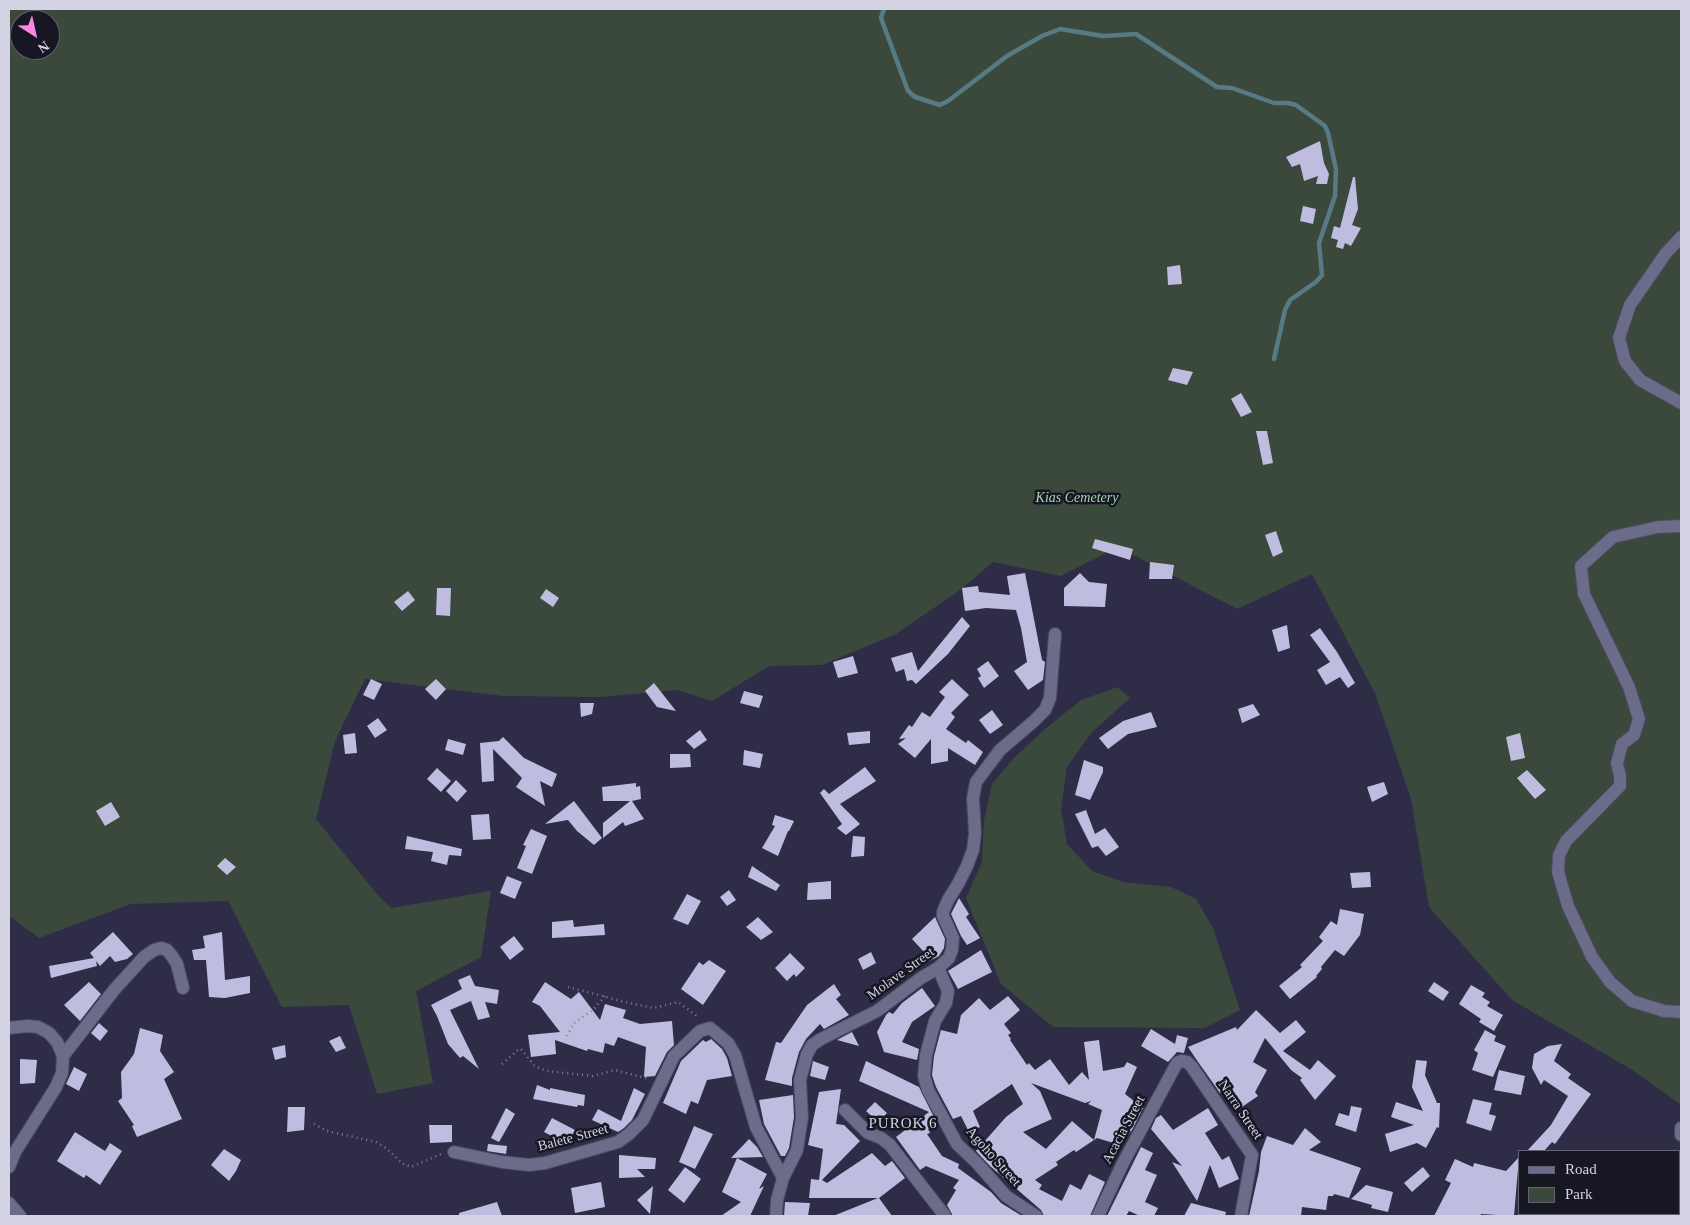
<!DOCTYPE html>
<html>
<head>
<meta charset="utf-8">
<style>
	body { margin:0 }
	#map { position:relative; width:1690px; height:1225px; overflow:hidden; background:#2e2c47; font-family:"Times New Roman",serif }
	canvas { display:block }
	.frame { position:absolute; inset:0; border:10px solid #d3d3e4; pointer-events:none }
	.legend { position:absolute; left:1518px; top:1150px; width:162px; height:65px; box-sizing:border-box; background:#171723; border:1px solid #626270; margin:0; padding:6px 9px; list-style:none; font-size:15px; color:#d3d3e4 }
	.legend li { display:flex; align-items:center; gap:10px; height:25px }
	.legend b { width:25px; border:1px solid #626270 }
	.north { position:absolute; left:10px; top:10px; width:50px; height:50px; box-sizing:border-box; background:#171723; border:1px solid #626270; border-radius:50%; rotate:145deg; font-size:14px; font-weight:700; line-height:20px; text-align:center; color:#d3d3e4 }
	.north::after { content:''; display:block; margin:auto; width:18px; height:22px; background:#f987e8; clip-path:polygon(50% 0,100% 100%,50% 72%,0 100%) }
</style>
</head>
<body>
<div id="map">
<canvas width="1690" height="1225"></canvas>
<div class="frame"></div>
<ul class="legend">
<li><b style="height:6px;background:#6b6b8a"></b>Road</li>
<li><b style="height:14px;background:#3b493d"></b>Park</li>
</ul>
<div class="north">N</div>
</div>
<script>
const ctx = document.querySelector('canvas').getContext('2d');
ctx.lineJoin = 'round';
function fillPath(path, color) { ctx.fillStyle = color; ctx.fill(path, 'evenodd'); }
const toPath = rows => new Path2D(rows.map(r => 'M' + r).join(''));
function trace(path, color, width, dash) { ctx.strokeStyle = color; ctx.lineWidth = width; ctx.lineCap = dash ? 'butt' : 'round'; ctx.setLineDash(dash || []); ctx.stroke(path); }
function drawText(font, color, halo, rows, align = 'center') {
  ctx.font = font + ' "Times New Roman",serif'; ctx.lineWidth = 5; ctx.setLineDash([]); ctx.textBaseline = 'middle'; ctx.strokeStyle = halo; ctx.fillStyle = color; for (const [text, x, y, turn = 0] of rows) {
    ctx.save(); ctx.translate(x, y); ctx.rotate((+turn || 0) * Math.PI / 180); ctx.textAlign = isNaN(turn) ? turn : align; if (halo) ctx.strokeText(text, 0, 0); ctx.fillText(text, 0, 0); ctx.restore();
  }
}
fillPath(toPath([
	[9,9,1681,9,1681,1105,1634,1071,1512,1000,1429,907,1411,799,1375,693,1312,574,1237,609,1118,547,1061,576,993,562,960,590,896,634,822,665,769,666,712,701,677,690,600,697,503,696,365,679,335,741,316,819,376,893,391,908,491,891,481,957,416,991,433,1083,377,1094,349,1005,282,1007,228,901,131,904,39,938,9,916],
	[20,20,50,20,50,50,20,50],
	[1118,687,1130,698,1091,733,1067,767,1061,809,1067,844,1092,871,1123,882,1171,887,1196,899,1213,928,1240,1010,1205,1028,1053,1027,1001,984,966,898,982,862,984,820,992,784,1014,758,1045,729,1081,700]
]), '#3b493d');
trace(toPath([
	[884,9,881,18,908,91,915,97,940,105,948,101,1007,56,1042,36,1060,29,1103,36,1136,34,1217,87,1232,88,1274,103,1288,103,1296,105,1325,126,1328,133,1336,169,1335,196,1319,243,1322,275,1316,282,1290,300,1285,310,1274,359]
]), '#577b84', 4.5);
fillPath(toPath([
	[1320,141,1324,163,1329,174,1327,184,1316,184,1318,176,1304,181,1300,164,1292,167,1286,157],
	[1353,177,1355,177,1358,209,1352,225,1361,228,1351,246,1345,243,1343,249,1336,247,1338,240,1331,238,1334,226,1340,228],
	[1303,206,1316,209,1313,224,1300,221],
	[1180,265,1182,284,1168,285,1167,267],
	[1173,368,1193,372,1187,385,1168,380],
	[1241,393,1252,412,1241,417,1231,399],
	[1256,431,1267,431,1273,463,1263,465],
	[1276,531,1283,552,1273,557,1265,535],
	[1095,539,1133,549,1130,560,1092,548],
	[1150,562,1174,565,1172,579,1149,579],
	[1025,573,1042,660,1045,662,1043,680,1028,690,1014,671,1027,662,1021,628,1016,610,986,608,965,611,962,588,978,586,979,592,1010,595,1007,576],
	[1080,573,1089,582,1107,584,1105,607,1064,606,1064,588],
	[437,588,451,588,450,616,436,615],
	[546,589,559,598,553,607,540,598],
	[408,591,415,600,402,611,394,602],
	[962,617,970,626,948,654,916,684,912,680,907,681,904,669,896,672,891,658,912,652,918,671],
	[1287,625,1290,648,1278,652,1272,630],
	[1320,628,1337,652,1355,683,1348,688,1340,677,1326,685,1317,670,1330,662,1310,635],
	[853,656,858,673,838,678,833,662],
	[988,661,999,676,984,688,978,678,981,676,977,669],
	[371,679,382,684,374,700,363,695],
	[436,679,446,689,436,700,425,689],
	[952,679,969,695,951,713,955,717,946,729,966,743,968,740,983,752,975,765,948,748,948,761,931,764,931,739,915,758,898,744,906,738,899,739,909,725,912,727,922,712,930,717,945,697,939,692],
	[654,683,676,711,657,707,645,691],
	[744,691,763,696,759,708,740,703],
	[580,703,594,703,592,714,581,717],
	[1253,704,1260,715,1242,723,1238,709],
	[992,710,1003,725,990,734,979,720],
	[1151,712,1157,727,1128,734,1108,749,1099,738,1123,721],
	[378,718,387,730,375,738,367,726],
	[700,730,707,740,694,749,686,741],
	[870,731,870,743,849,745,847,733],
	[355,733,357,753,345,754,343,735],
	[1520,733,1525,758,1511,761,1506,737],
	[503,737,524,758,557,774,552,787,540,781,545,806,516,787,522,778,493,749,494,781,482,782,480,743,499,741],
	[448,739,466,744,463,755,445,750],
	[744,750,763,754,760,768,743,765],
	[670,754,690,754,691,767,670,768],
	[1084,760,1103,767,1103,772,1090,800,1075,795],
	[865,767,876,781,840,804,860,824,846,835,837,828,842,824,820,793,824,789,829,794],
	[437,768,451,781,441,792,427,779],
	[1527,770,1546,790,1535,799,1517,778],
	[456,780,467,791,457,802,446,791],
	[1384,782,1388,794,1372,802,1367,787],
	[636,783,636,787,640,786,641,799,632,801,644,819,625,826,623,822,603,838,603,823,630,801,603,801,602,787],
	[574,801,602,838,594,845,577,831,568,820,545,824],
	[111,802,120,817,105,826,96,811],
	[1086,810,1095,834,1105,828,1119,847,1106,856,1098,846,1092,848,1075,814],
	[489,814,491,839,473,840,471,815],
	[775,815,794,821,789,831,788,831,778,856,762,848,775,826,772,825],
	[531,829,547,836,532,874,517,868,526,846,523,845],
	[407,836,462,849,461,856,449,855,447,865,431,861,433,852,405,849],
	[853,836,865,837,864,856,851,857],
	[225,858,236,867,227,875,217,866],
	[752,866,780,885,776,891,748,877],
	[1370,872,1371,887,1352,888,1350,873],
	[507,876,522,882,515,899,500,893],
	[831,881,831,899,807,900,808,883],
	[729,890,736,900,727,906,720,897],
	[687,894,701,901,688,925,673,919],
	[959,898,969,914,966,917,980,938,967,945,961,936,951,914],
	[1340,909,1364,914,1360,935,1344,956,1335,950,1321,967,1322,969,1316,976,1317,977,1290,999,1279,986,1302,967,1300,965,1323,941,1319,937,1331,921,1337,925],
	[758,917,773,932,761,940,746,927],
	[935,917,945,939,944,948,939,956,929,961,923,953,924,952,912,939],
	[573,920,574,927,604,924,605,935,552,938,552,922],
	[113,932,133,954,127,959,115,962,110,956,100,966,96,961,97,966,51,978,49,966,94,958,90,953],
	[222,932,225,980,250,976,250,993,225,998,209,997,206,960,194,960,192,950,205,948,203,936],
	[514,936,524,949,510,960,500,947],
	[981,950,992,972,958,989,948,971],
	[871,952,876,963,863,970,858,959],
	[790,953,805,968,796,977,794,974,787,981,775,968],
	[709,960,726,971,703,1005,681,989,699,962,703,965],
	[470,975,475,986,499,990,497,1004,485,1002,490,1017,478,1020,471,1001,450,1010,479,1069,463,1056,460,1058,448,1044,437,1016,431,1005,462,989,458,980],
	[89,982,101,994,80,1021,64,1005],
	[545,982,571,999,579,992,600,1020,605,1004,626,1010,623,1018,640,1024,672,1021,674,1045,667,1052,655,1076,644,1077,646,1047,618,1037,614,1046,605,1043,603,1053,588,1049,587,1051,555,1040,556,1054,531,1057,528,1035,560,1032,540,1006,532,1002],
	[1434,982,1449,992,1443,1001,1428,991],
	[834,984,841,995,836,999,849,1015,824,1029,820,1024,806,1039,799,1052,792,1078,792,1086,765,1080,776,1042,781,1043,807,1005],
	[1471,985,1485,993,1482,997,1490,1002,1487,1006,1503,1015,1494,1031,1479,1022,1481,1019,1459,1004],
	[922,988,935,1006,912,1022,902,1042,919,1049,917,1060,884,1052,877,1032,886,1015,889,1012,893,1014,902,1003],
	[1008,996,1020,1010,1004,1024,1011,1033,1008,1035,1011,1039,1010,1040,1027,1065,1029,1063,1035,1070,1050,1059,1069,1085,1082,1072,1089,1080,1084,1042,1099,1040,1103,1071,1124,1067,1127,1062,1137,1067,1125,1094,1143,1108,1132,1130,1120,1145,1097,1138,1076,1152,1074,1150,1056,1162,1058,1165,1035,1180,1042,1185,1039,1189,1062,1201,1070,1184,1081,1190,1089,1174,1105,1182,1090,1216,1044,1216,1041,1210,990,1166,976,1151,1006,1117,1023,1104,1012,1084,973,1111,980,1127,969,1132,961,1116,953,1119,936,1087,932,1075,934,1056,941,1030,957,1034,961,1015,979,998,990,1010],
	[1031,1083,1085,1103,1091,1101,1088,1104,1102,1110,1094,1140,1072,1121,1046,1149,1023,1132,1052,1119,1040,1091],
	[1256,1010,1280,1033,1296,1020,1306,1032,1283,1051,1310,1070,1318,1060,1336,1076,1315,1100,1300,1080,1302,1078,1291,1070,1265,1038,1253,1062,1267,1070,1255,1092,1258,1096,1236,1111,1222,1091,1220,1093,1196,1059,1188,1047,1236,1027,1237,1030],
	[99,1023,108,1031,100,1041,91,1033],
	[140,1028,163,1035,160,1051,174,1072,164,1079,182,1119,137,1137,132,1126,134,1125,118,1101,122,1098,121,1072,134,1054],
	[1151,1029,1175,1044,1177,1035,1188,1038,1184,1053,1177,1052,1168,1062,1141,1046],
	[1485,1030,1496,1036,1494,1041,1506,1046,1493,1077,1472,1070,1478,1053,1474,1050],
	[852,1032,859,1046,837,1040],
	[340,1036,346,1048,336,1052,329,1041],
	[711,1039,722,1049,727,1058,732,1076,707,1080,698,1104,691,1101,686,1114,663,1103,681,1061,703,1040,706,1042],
	[1562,1044,1554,1061,1571,1074,1568,1078,1591,1094,1555,1144,1552,1142,1544,1151,1527,1151,1551,1125,1568,1096,1544,1080,1541,1085,1532,1068,1534,1054,1548,1046],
	[285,1045,286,1057,275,1060,272,1048],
	[20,1059,37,1060,35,1083,20,1084],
	[1416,1060,1427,1061,1425,1075,1437,1103,1440,1103,1439,1128,1437,1127,1426,1148,1417,1143,1390,1152,1385,1134,1414,1125,1391,1117,1396,1102,1423,1111,1412,1087],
	[813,1061,829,1067,825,1080,810,1076],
	[866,1061,919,1087,938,1125,928,1129,930,1133,927,1134,942,1156,959,1164,958,1168,991,1192,1001,1203,1022,1216,953,1216,947,1205,956,1190,953,1188,959,1180,926,1166,920,1170,896,1137,929,1112,859,1081],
	[74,1067,87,1074,79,1091,66,1084],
	[1499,1070,1525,1076,1521,1095,1494,1090],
	[537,1085,550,1090,550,1088,585,1095,584,1106,578,1105,577,1107,533,1099],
	[634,1088,645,1094,632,1120,624,1128,618,1132,592,1120,598,1109,621,1121],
	[841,1089,836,1124,844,1125,860,1141,822,1180,827,1183,872,1153,885,1166,892,1161,905,1178,879,1198,892,1216,833,1216,878,1198,809,1198,811,1179,819,1180,823,1149,808,1145,819,1092],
	[793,1095,794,1117,789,1148,785,1156,781,1156,764,1124,759,1100],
	[1473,1099,1492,1103,1489,1114,1496,1116,1491,1131,1466,1123],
	[875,1102,887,1113,878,1122,866,1111],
	[1351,1106,1362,1108,1356,1132,1335,1125,1339,1113,1349,1116],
	[288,1107,305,1107,304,1130,287,1132],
	[506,1108,515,1114,499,1142,491,1138],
	[1208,1108,1218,1125,1205,1133,1222,1160,1229,1156,1239,1179,1219,1188,1210,1165,1197,1201,1172,1162,1182,1166,1151,1129,1156,1118,1161,1115,1173,1130],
	[552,1118,575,1130,567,1144,544,1132],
	[429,1125,452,1125,452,1142,430,1143],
	[694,1126,713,1134,695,1169,679,1162],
	[1305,1128,1321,1142,1309,1150,1361,1168,1349,1198,1334,1194,1333,1196,1328,1196,1326,1210,1302,1207,1301,1216,1249,1216,1259,1171,1261,1152,1267,1136,1293,1145],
	[75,1132,105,1151,110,1143,122,1151,100,1185,86,1175,84,1178,57,1161],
	[749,1139,757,1147,763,1157,731,1158],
	[488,1144,507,1146,506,1154,487,1151],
	[1141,1147,1153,1153,1145,1170,1157,1175,1145,1202,1158,1208,1154,1216,1140,1216,1129,1211,1126,1216,1107,1216],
	[224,1149,241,1160,236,1171,229,1181,211,1165],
	[619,1155,656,1158,655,1169,637,1169,645,1177,619,1178],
	[1519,1157,1514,1216,1481,1214,1480,1216,1465,1215,1464,1216,1434,1216,1451,1183,1445,1180,1455,1159,1473,1167,1474,1163,1506,1171],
	[737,1158,767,1174,759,1189,764,1186,750,1216,721,1216,741,1202,722,1192],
	[685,1167,701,1179,684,1203,668,1190],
	[1423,1167,1430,1176,1412,1192,1404,1183],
	[601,1182,605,1207,575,1213,571,1188],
	[1366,1185,1393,1192,1388,1212,1371,1208,1372,1205,1351,1199],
	[653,1186,650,1214,637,1200],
	[497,1202,502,1216,459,1216,459,1213],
	[785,1202,810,1203,808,1216,784,1216],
	[1191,1203,1226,1212,1225,1216,1184,1216]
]), '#bfbddf');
const minor = toPath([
	[1681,237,1666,253,1630,305,1619,338,1625,361,1640,380,1681,403],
	[1681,526,1658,527,1613,537,1581,566,1584,594,1629,687,1639,719,1634,735,1622,744,1617,763,1620,776,1620,786,1566,841,1559,855,1558,872,1568,906,1592,957,1610,982,1632,1001,1664,1011,1681,1012],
	[938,968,948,991,946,1003,935,1021,926,1055,924,1076,928,1090,957,1144,977,1163,1006,1196,1036,1216],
	[9,1028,27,1026,38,1027,49,1033,57,1042,63,1056,62,1073,56,1087,15,1152,9,1167],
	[63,1056,114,990,144,957,154,950,161,948,167,950,172,956,177,964,183,988],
	[845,1110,868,1133,881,1138,890,1145,945,1216],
	[1681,1128,1681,1135],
	[454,1152,502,1162,529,1165,545,1163,618,1142,629,1134,643,1120,674,1056,700,1031,710,1028,728,1043,735,1055,756,1127,783,1178],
	[9,1203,20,1216],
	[776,1216,777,1200,783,1178,797,1150,802,1117,800,1080,807,1054,812,1045,821,1039,877,1011,921,978,938,968,949,958,952,950,953,938,943,916,943,912,948,900,958,884,967,866,973,850,975,833,973,798,976,782,1000,750,1034,721,1045,710,1050,698,1055,634],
	[1098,1216,1123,1163,1177,1063,1181,1061,1187,1062,1192,1067,1252,1155,1241,1216]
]);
trace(minor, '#4b4960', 14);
trace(toPath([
	[568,987,629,1003,654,1008,678,1002,698,1017],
	[567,1036,574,1023,593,1010,605,996],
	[502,1064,519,1049,521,1049,534,1065,539,1068,547,1071,593,1076,615,1070,649,1079],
	[314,1124,327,1131,376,1142,386,1148,403,1164,411,1167,441,1154]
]), '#807f95', 2.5, [1, 4]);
trace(minor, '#6b6b8a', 12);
drawText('italic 14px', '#a6d5ae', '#171723', [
	["Kias Cemetery",1077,498]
]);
drawText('14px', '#d3d3e4', '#171723', [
	["Molave Street",901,974,-36],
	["Narra Street",1240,1110,56],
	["Acacia Street",1124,1130,-62],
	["Balete Street",573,1138,-15],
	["Agoho Street",993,1157,48]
]);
ctx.letterSpacing = '1px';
drawText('15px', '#d3d3e4', '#171723', [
	["PUROK 6",903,1124]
]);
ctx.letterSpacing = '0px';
</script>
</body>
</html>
